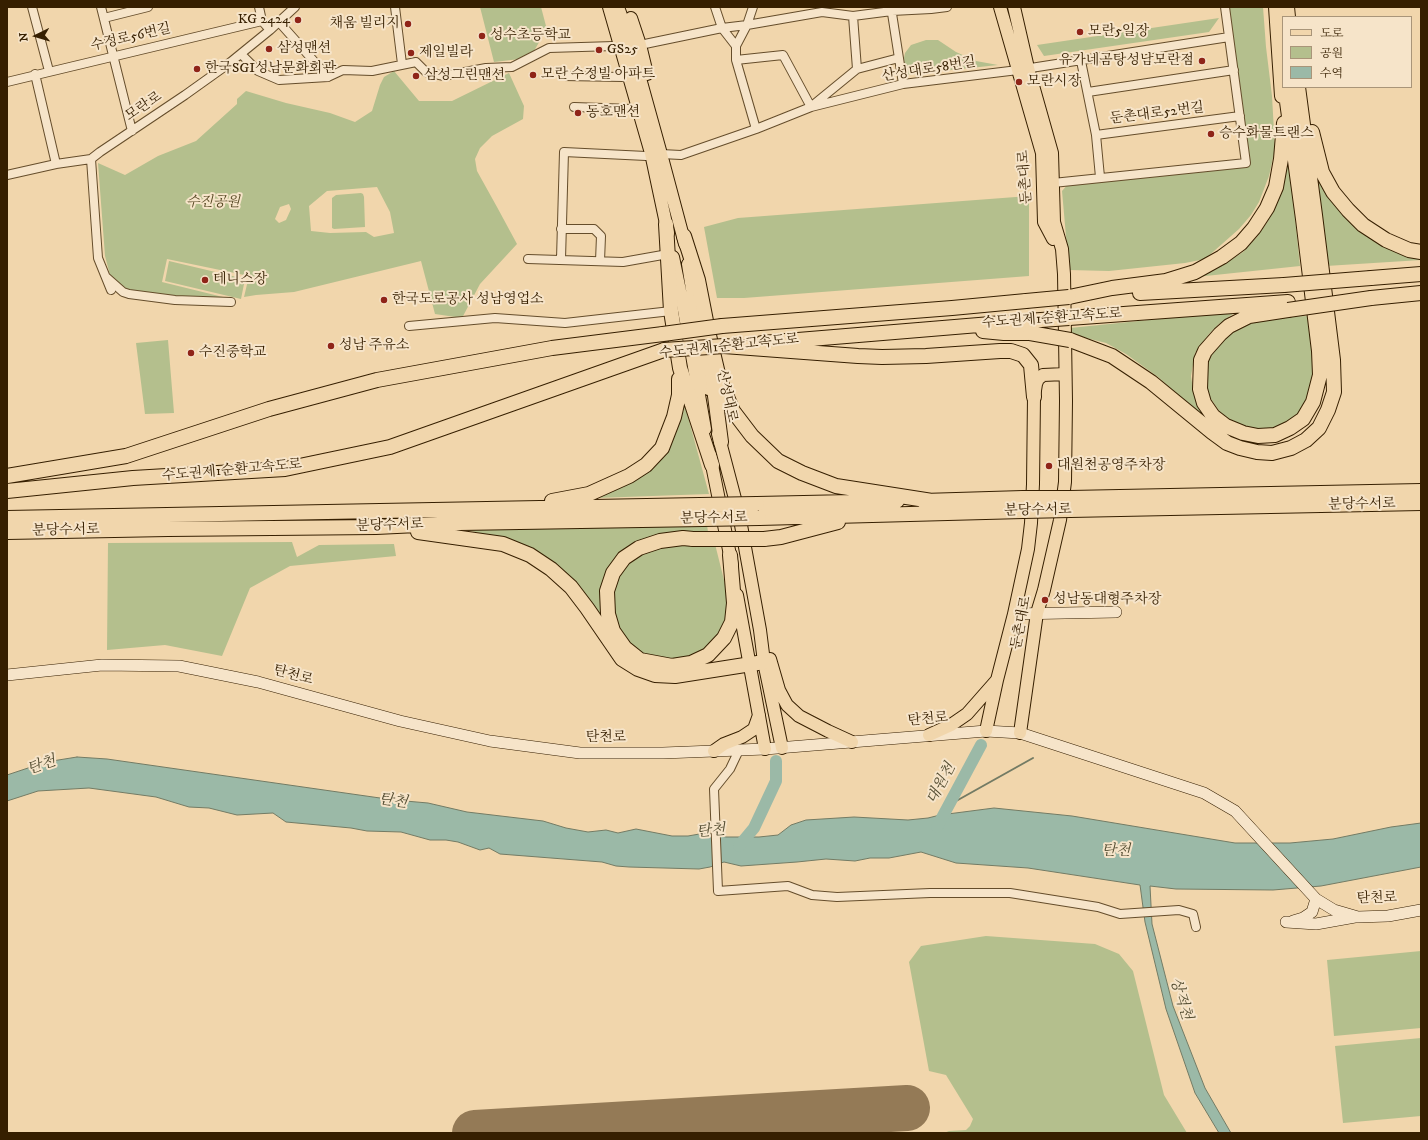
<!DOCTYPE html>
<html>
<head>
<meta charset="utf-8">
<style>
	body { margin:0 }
	#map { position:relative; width:1428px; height:1140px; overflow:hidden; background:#f1d6ac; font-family:"IM FELL DW Pica","Noto Serif KR",serif }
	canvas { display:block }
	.frame { position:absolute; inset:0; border:8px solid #361f00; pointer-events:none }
	.legend { position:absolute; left:1282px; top:16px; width:130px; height:72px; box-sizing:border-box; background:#f6e4c9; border:1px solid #a99579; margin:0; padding:5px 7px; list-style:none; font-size:12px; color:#361f00 }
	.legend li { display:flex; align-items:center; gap:8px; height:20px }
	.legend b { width:20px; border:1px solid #a99579 }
	.north { position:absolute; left:16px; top:16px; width:40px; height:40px; -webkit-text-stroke:3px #f6e4c9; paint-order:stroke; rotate:265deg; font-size:11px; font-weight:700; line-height:16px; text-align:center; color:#361f00 }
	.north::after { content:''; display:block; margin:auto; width:14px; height:18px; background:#361f00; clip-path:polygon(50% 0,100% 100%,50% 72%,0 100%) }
</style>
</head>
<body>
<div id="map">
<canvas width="1428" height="1140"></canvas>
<div class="frame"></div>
<ul class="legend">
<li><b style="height:5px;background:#f1d6ac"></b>도로</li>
<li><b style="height:11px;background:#b4bf8d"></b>공원</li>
<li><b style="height:11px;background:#9bb9a7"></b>수역</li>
</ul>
<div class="north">N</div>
</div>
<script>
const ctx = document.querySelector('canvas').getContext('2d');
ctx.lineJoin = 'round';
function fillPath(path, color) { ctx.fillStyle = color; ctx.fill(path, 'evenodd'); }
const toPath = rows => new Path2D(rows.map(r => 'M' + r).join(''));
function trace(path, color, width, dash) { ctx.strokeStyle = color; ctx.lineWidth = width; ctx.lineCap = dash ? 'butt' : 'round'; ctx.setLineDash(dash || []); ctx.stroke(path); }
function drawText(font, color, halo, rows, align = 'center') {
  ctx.font = font + ' "IM FELL DW Pica","Noto Serif KR",serif'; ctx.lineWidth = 4; ctx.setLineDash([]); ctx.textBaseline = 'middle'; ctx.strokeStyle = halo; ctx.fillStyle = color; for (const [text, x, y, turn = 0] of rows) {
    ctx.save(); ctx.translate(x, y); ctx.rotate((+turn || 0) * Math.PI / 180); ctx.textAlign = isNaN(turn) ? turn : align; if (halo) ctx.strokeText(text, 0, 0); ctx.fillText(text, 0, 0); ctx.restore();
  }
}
fillPath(toPath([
	[480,7,541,7,546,26,542,37,534,51,520,59,494,62],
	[1229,7,1263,7,1266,47,1272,96,1275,149,1269,176,1259,202,1251,215,1239,229,1205,259,1185,263,1109,271,1069,270,1062,191,1069,183,1110,180,1250,162],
	[1219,18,1209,32,1044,56,1037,45],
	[926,40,938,40,956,52,976,61,998,65,905,75,904,58,905,53,911,45],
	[394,71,419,101,452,101,509,73,524,106,523,119,492,136,480,148,475,159,477,171,497,207,517,244,480,284,462,318,435,314,421,261,294,292,256,295,244,297,249,276,167,259,162,282,227,298,196,299,131,291,125,289,110,275,105,256,98,163,125,175,158,156,196,141,237,104,237,99,246,91,286,103,330,113,355,122,372,111,380,85,384,77],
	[377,187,390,212,394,233,374,237,366,232,330,233,311,231,309,206,327,191],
	[289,204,291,209,286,220,279,223,275,219,280,207],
	[1288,147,1300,266,1196,277,1213,271,1229,261,1243,252,1257,237,1268,221,1276,203],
	[1316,170,1334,200,1421,256,1421,260,1326,266],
	[361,193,363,194,364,197,365,227,334,229,332,228,332,198,336,195],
	[1029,196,1029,276,744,298,717,298,704,227,738,218],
	[169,261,245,279,241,299,165,281],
	[1237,311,1219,324,1209,334,1195,353,1191,376,1194,396,1204,418,1158,377,1126,354,1106,343,1078,336,1060,329],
	[1308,316,1315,377,1311,393,1296,418,1284,425,1268,429,1256,430,1232,421,1220,412,1209,396,1205,376,1208,358,1232,330,1251,322,1279,317],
	[168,340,174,413,145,414,136,343],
	[685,406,709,494,596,498,666,449,680,422],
	[707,525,708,532,641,540,616,556,604,576,600,616,510,540,462,529],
	[292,542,297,557,319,545,394,544,396,556,290,566,250,588,222,656,165,645,107,650,108,543],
	[683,543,715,544,730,604,724,624,710,646,693,656,672,662,644,657,631,646,618,630,612,614,612,593,617,576,630,560,649,549],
	[986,936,1095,944,1119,954,1133,971,1164,1095,1187,1133,944,1133,949,1131,966,1130,970,1126,973,1119,946,1075,929,1071,909,962,921,946],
	[1421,951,1421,1028,1334,1036,1327,960],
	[1421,1038,1421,1116,1343,1123,1335,1046]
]), '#b4bf8d');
const water = toPath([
	[77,757,107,759,394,800,428,803,467,812,543,821,566,828,588,832,606,830,618,833,636,829,672,836,688,836,705,833,726,837,759,837,778,835,791,825,806,820,854,817,908,820,928,818,940,815,994,808,1072,816,1235,843,1290,843,1333,839,1391,827,1421,823,1421,867,1321,886,1273,890,1176,889,1150,886,1152,924,1173,1006,1205,1088,1231,1133,1219,1133,1195,1093,1166,1009,1145,922,1140,885,1028,868,956,863,921,852,889,858,870,858,855,861,826,859,797,862,741,866,724,862,710,867,699,869,629,867,616,866,602,862,500,854,489,848,480,850,458,842,446,840,430,840,401,832,367,831,351,828,286,822,273,813,237,815,209,808,189,807,156,797,89,788,38,791,7,801,7,775,46,762,77,757]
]);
fillPath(water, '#9bb9a7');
trace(water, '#737b64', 1);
trace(toPath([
	[949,805,1033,758]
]), '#737b64', 2);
trace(toPath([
	[937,827,981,745],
	[739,846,754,828,776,781,776,761]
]), '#9bb9a7', 12);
trace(toPath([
	[586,1126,587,1133]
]), '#947a56', 18);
trace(toPath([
	[475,1133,907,1108]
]), '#947a56', 46);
const street = toPath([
	[32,7,49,71],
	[101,7,132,131],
	[259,7,262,21,270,30],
	[395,7,402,64],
	[715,7,722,28,736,46,736,60,756,129],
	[891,7,903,84],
	[853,16,857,69],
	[104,18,148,7],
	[279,22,328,77],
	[640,45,722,28,747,25,822,12,853,16,892,11,931,9,947,7],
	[736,46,747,25,753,7],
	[241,54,258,71,279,80,328,77,343,70,372,71,416,62,426,72,444,76,486,68,512,67,549,48,614,46],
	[736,60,783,55,811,107],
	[1081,61,1096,135,1100,177],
	[35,74,56,164],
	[563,76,623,77],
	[7,82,262,21],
	[1088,92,1234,70],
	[813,105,857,69,899,58],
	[574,107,632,109],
	[1096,135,1240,116],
	[661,154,681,155,756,129,811,107,903,84,1018,70,1229,37],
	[91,159,98,258,111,290],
	[7,175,56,164,91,159,100,152,185,95,227,65,270,30,295,7],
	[1053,183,1246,163,1225,7],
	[561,229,594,229,601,236,600,261],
	[528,259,623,262,668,254],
	[561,259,564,152,646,156],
	[106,277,123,292,129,294,175,300,231,302],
	[409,326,495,318,565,323,671,311],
	[739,750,730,769,714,789,718,891,788,886,812,895,837,897,930,893,1010,893,1098,907,1120,914,1179,910,1193,914,1196,927]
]);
const secondary = toPath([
	[1014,614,1116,612],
	[7,675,102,665,179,666,258,682,400,721,490,741,580,753,663,753,765,749,986,731,1020,733,1204,793,1235,811,1316,899,1334,910,1358,917,1388,916,1421,910],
	[1293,921,1303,918,1312,912,1316,899],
	[1286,922,1316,924,1355,917]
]);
const primary = toPath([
	[609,7,651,153,668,233],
	[618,7,628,35,661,154,685,244],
	[1000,7,1042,153,1044,222,1053,239],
	[1014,7,1028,68,1052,153,1054,222,1062,249,1064,274,1066,401,1065,482,1060,520,1044,590,1037,613,1020,733],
	[631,18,640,45,647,74],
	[673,257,684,310,705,429],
	[688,264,708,389],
	[718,434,739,514,760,630,764,662,782,748],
	[710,455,732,565],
	[737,595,765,749],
	[770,659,779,690,787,705,799,716,828,731,852,742],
	[986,731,997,680,1014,614,1028,549,1031,523,1033,484,1034,397,1036,384,1038,379,1043,375,1065,374],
	[929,735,951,725,967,714,996,681],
	[714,751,724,744,742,737,754,729,759,715]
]);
const highway = toPath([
	[1276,7,1282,96],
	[1287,7,1288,17],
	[1285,87,1303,219,1319,351,1320,375,1313,402,1303,419,1290,428,1275,435,1258,436,1243,433,1226,426,1213,416,1204,403,1200,389,1201,360,1205,351,1220,334,1229,326,1249,316,1288,310],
	[1312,132,1322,172,1333,192,1348,210,1363,225,1386,240,1409,250,1421,252],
	[666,224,671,311,680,368,712,465],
	[684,236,698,280,708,331,719,378,733,411,752,436,778,461,802,473,836,486,932,501],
	[1371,278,1421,274],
	[1140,293,1284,285],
	[1069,297,1112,288,1166,281,1195,272,1222,257,1241,243,1254,228,1267,208,1276,187,1281,159,1284,123],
	[1371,298,1421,293],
	[1069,318,1288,302],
	[722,326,952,308,1026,301],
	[983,331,1004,333,1030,333],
	[1070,340,1112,356,1151,382,1212,432,1227,443,1240,448,1257,452,1272,453,1291,448,1306,440,1319,428,1328,410,1334,392,1333,360,1315,215,1298,87],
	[762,343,1027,321],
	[724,346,858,356,882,357,926,356,1000,351,1011,351,1023,355,1031,365,1034,397],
	[712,373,721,442],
	[7,476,126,456,269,409,377,380,552,348,663,334],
	[7,491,133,478,285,469,390,447,664,350],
	[1070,498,1421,491],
	[552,501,589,494,629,476,646,465,662,448,674,417,679,395,679,379],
	[923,501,1023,498],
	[757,504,897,501],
	[1070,510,1421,503],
	[7,518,700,505],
	[759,518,1023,511],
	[7,532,168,529,376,527,459,523,703,519],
	[418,532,503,544,530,555,551,569,571,587,587,608,622,659,638,669,655,675,675,676,764,662],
	[693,539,683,538,660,541,639,548,624,558,613,573,607,591,608,614,613,631,625,648,640,660,672,666,691,663,708,655,724,638,732,622,734,603,730,555],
	[764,539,781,537,838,522]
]);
trace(street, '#654d2b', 10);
trace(secondary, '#361f00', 12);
trace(primary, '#361f00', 14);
trace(highway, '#361f00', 16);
trace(street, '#f6e4c9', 8);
trace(secondary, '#f6e4c9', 11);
trace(primary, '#f1d6ac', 12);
trace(highway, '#f1d6ac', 14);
const highwayBridge = toPath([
	[1284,285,1371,278],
	[1026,301,1069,297],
	[1288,310,1371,298],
	[1027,321,1069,318],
	[1030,333,1070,340],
	[663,334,722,326],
	[664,350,724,346],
	[1023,498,1070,498],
	[700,505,757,504],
	[1023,511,1070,510],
	[703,519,759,518],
	[693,539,764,539]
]);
trace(highwayBridge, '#361f00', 16, []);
trace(highwayBridge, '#f1d6ac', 14);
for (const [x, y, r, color] of [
	[298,20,4,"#8f2418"],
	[408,24,4,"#8f2418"],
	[1080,32,4,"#8f2418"],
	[482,36,4,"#8f2418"],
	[269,49,4,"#8f2418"],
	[599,50,4,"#8f2418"],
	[411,53,4,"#8f2418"],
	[1202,61,4,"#8f2418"],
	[197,69,4,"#8f2418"],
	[533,75,4,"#8f2418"],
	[416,76,4,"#8f2418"],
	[1019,82,4,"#8f2418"],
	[578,113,4,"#8f2418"],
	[1211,134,4,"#8f2418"],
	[205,280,4,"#8f2418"],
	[384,300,4,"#8f2418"],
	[331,346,4,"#8f2418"],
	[191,353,4,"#8f2418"],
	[1049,466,4,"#8f2418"],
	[1045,600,4,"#8f2418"]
]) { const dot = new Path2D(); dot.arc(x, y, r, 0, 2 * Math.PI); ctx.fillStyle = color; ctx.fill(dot); trace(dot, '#f6e4c9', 1.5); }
drawText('14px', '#361f00', '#f6e4c9', [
	["KG 2424",290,20,"right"],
	["채움 빌리지",400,24,"right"],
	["모란5일장",1088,32],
	["성수초등학교",490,36],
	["삼성맨션",277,49],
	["GS25",607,50],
	["제일빌라",419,53],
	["유가네곰탕성남모란점",1194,61,"right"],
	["한국SGI성남문화회관",205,69],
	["모란 수정빌 아파트",541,75],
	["삼성그린맨션",424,76],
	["모란시장",1027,82],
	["동호맨션",586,113],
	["승수화물트랜스",1219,134],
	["테니스장",213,280],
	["한국도로공사 성남영업소",392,300],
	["성남 주유소",339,346],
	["수진중학교",199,353],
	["대원천공영주차장",1057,466],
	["성남동대형주차장",1053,600]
], 'left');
drawText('14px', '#361f00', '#f6e4c9', [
	["수정로56번길",131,38,-13],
	["산성대로58번길",929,70,-9],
	["모란로",144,107,-34],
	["둔촌대로52번길",1157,114,-7],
	["둔촌대로",1026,177,-94],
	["수도권제1순환고속도로",1052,319,-4],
	["수도권제1순환고속도로",729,347,-6],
	["산성대로",726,396,78],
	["수도권제1순환고속도로",232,471,-5],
	["분당수서로",1362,505,-1],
	["분당수서로",1038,511,-1],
	["분당수서로",714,519,-1],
	["분당수서로",390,526,-2],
	["분당수서로",66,531,-1],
	["둔촌대로",1022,623,-79],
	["탄천로",293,676,15],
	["탄천로",928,720,-5],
	["탄천로",606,738],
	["탄천로",1377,899,-2]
]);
drawText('italic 14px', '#564723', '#f6e4c9', [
	["수진공원",213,203]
]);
drawText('italic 15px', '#544d32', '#f6e4c9', [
	["탄천",42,766,-19],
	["대원천",942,784,-62],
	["탄천",393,802,8],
	["탄천",711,832,-5],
	["탄천",1116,852],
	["상적천",1180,999,73]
]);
</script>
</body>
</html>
